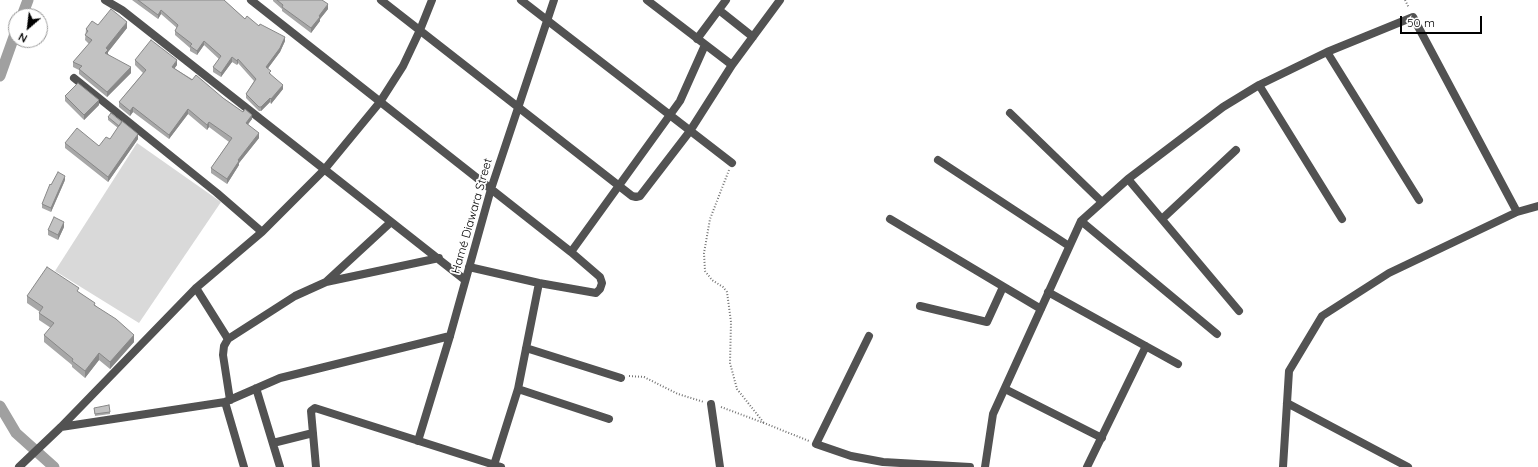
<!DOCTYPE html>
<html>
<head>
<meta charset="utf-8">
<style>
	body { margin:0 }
	#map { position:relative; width:1538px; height:467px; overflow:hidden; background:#fff; font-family:Quicksand,sans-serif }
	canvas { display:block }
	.north { position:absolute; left:8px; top:8px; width:40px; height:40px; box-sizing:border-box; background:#fff; border:1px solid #999; border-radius:50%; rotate:208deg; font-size:11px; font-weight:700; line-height:16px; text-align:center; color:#000 }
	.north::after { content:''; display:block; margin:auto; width:14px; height:18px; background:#000; clip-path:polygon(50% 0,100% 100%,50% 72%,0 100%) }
	.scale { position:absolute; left:1400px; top:16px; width:82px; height:18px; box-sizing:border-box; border:2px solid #000; border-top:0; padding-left:5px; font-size:12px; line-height:14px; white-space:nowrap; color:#000; -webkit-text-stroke:3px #fff; paint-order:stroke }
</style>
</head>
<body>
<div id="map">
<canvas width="1538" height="467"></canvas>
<div class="north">N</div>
<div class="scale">50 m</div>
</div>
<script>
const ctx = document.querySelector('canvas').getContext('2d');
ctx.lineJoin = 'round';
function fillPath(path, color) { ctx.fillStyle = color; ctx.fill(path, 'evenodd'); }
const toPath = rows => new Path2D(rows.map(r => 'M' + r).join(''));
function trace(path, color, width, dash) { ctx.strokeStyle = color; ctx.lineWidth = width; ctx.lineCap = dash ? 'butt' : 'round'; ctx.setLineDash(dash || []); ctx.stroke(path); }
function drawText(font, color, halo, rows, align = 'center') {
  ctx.font = font + ' Quicksand,sans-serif'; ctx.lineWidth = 3.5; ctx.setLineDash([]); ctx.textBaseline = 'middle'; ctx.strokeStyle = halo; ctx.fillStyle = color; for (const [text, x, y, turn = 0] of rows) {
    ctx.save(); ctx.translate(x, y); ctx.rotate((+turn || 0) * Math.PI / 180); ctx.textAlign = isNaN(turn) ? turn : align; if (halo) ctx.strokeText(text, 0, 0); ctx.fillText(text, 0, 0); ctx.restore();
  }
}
fillPath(toPath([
	[137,143,221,202,139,323,55,271]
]), '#d9d9d9');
trace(toPath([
	[22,16,28,0],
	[0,76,16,31],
	[0,406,16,433,54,467]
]), '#a0a0a0', 11);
trace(toPath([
	[1405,0,1409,8],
	[729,170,710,219,704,253,705,271,712,280,723,287,727,292,731,322,730,363,737,389,764,423],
	[629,376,644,377,678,394,704,402],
	[721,407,764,423,809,441]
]), '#747474', 2, [1, 2]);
trace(toPath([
	[105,0,122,10,465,280],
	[251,0,571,252,600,277,602,283,600,289,596,293,539,283,469,267],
	[381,0,632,196,636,197,640,196,690,131,732,65,780,0],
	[521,0,732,163],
	[647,0,732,65],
	[719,10,753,37],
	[697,39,726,0],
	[1327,52,1419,200],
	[74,78,217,193,262,232],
	[1259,85,1342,219],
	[1010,113,1102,202],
	[938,160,1069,246],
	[1128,179,1239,311],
	[890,219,1041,309],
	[1162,219,1236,150],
	[1081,221,1217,334],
	[571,252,680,101,705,45],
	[327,281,391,222],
	[196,288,228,339],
	[1048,292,1178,364],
	[920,306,987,322,1003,287],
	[869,336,816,444,851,456,883,462,970,467],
	[526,348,621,378],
	[256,388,280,467],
	[518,389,609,419],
	[1005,389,1102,438],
	[230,400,223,355,224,346,228,339,295,296,326,282,439,258],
	[225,402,244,467],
	[1287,403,1408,467],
	[711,404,720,467],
	[61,427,225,402,280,378,450,336],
	[418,441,450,336,491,189,554,0],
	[273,443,313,433],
	[494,465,518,389,539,283],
	[19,467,61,427,196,288,262,232,324,170,380,102,403,66,420,30,432,0],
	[316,467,311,411,315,408,501,467],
	[985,467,993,414,1081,221,1128,179,1223,107,1259,85,1327,52,1413,17,1517,212],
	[1087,467,1146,346],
	[1283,467,1289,371,1322,316,1389,273,1517,212,1538,206]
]), '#525252', 8);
fillPath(toPath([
	[132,0,225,0,225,1,245,19,285,41,280,52,268,68,271,75,283,89,271,104,270,102,261,111,259,111,246,98,246,94,254,81,238,63,237,65,232,62,221,77,213,72,213,67,219,59,204,45,197,55,190,51,190,48,175,35,175,31,177,28,161,14,158,19],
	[273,0,322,0,328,9,320,19,320,21,311,33,282,11,282,9,273,1],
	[98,25,127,28,108,52,108,54,131,73,107,97,79,74,79,70,73,67,73,62,89,44,85,40,86,29],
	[135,60,177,65,174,68,223,98,252,119,248,124,259,138,239,163,239,165,227,184,211,173,211,168,229,142,209,127,207,130,188,114,169,139,133,112,130,116,119,107,119,102,143,73,135,65],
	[65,96,99,105,84,120,65,101],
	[108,117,138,139,108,182,65,148,65,143,99,146,110,139,118,128,108,120],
	[65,180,51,212,42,208,42,204],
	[64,227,58,240,48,235,48,230],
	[79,292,95,305,134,342,110,369,99,360,85,378,72,367,72,365,44,342,44,335,51,328,39,320,39,313,40,312,27,303,27,296],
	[94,408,110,412,110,414,95,416]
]), '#a7a7a7');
fillPath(toPath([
	[328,4,328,9,320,19,320,21,311,33,311,28,319,16],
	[161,10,161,14,158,19,158,15],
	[127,22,127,28,108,52,108,55,105,53,106,48],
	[285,37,285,41,280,52,266,71,266,67],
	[204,41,204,45,197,55,197,51],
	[232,57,232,62,221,77,221,73],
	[238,59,238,63,237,65,237,61],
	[177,60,177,65,172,72,172,67],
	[131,67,131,73,107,97,107,92],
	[283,85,283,89,271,104,271,99],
	[270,98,270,102,261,111,261,107],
	[99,100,99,105,84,120,84,115],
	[133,107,133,112,130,116,130,111],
	[188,109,188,114,169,139,169,135],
	[252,115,252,119,246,127,246,123],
	[209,122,209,127,207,130,207,125],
	[259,133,259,138,239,163,239,165,227,184,227,179,238,160],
	[138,134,138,139,108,182,108,177],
	[65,176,65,180,51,212,51,208],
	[64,222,64,227,58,240,58,235],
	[134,335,134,342,110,369,110,362],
	[99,353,99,360,85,378,85,371]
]), '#888');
const building = toPath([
	[138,0,224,0,245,19,247,16,259,26,260,24,285,37,280,48,266,67,271,71,269,73,283,85,271,99,270,98,261,107,259,107,246,94,256,79,238,59,237,61,232,57,221,73,213,67,221,56,204,41,197,51,190,46,192,44,175,31,178,25,161,10,158,15,138,0],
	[277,0,322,0,328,4,319,16,320,17,311,28,282,7,283,5,277,0],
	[111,9,127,22,106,48,108,50,105,53,131,67,107,92,79,69,82,66,73,62,92,40,85,35,88,31,86,29,92,21,98,25,111,9],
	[151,40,177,60,172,67,192,80,196,75,223,98,243,112,245,109,252,115,246,123,259,133,238,160,239,161,227,179,211,168,232,138,209,122,207,125,188,109,169,135,133,107,130,111,119,102,146,70,135,60,151,40],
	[78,83,99,100,84,115,65,96,78,83],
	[111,113,122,122,119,126,108,117,111,113],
	[122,121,138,134,108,177,65,143,77,128,99,146,106,137,110,139,122,121],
	[58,172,65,176,51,208,42,204,50,184,51,185,58,172],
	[54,217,64,222,58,235,48,230,54,217],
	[47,267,79,288,77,291,95,303,94,305,116,319,134,335,110,362,99,353,85,371,72,361,73,359,44,335,54,323,39,313,43,307,27,296,47,267],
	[109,405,110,412,95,414,94,408,109,405]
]);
fillPath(building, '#c2c2c2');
trace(building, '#888', 1);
drawText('12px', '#000', '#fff', [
	["Hamé Diawara Street",472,216,-74]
]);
</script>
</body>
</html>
